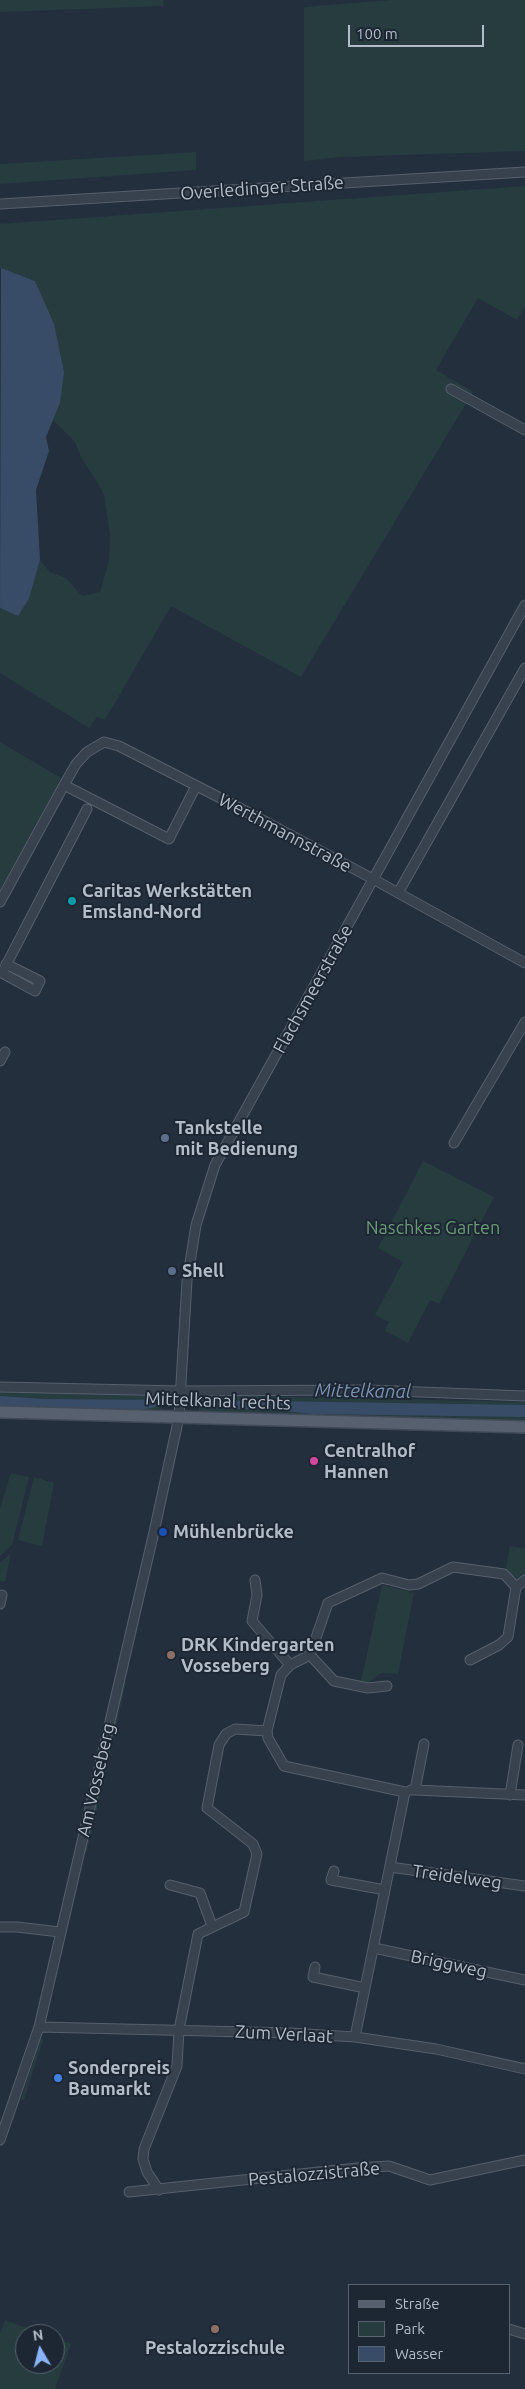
<!DOCTYPE html>
<html>
<head>
<meta charset="utf-8">
<style>
	body { margin:0 }
	#map { position:relative; width:525px; height:2389px; overflow:hidden; background:#242f3e; font-family:Ubuntu,sans-serif }
	canvas { display:block }
	.legend { position:absolute; left:348px; top:2284px; width:162px; height:90px; box-sizing:border-box; background:#1d2633; border:1px solid #59626f; margin:0; padding:6px 9px; list-style:none; font-size:15px; color:#b4bcc9 }
	.legend li { display:flex; align-items:center; gap:10px; height:25px }
	.legend b { width:25px; border:1px solid #59626f }
	.north { position:absolute; left:15px; top:2324px; width:50px; height:50px; box-sizing:border-box; background:#1d2633; border:1px solid #59626f; border-radius:50%; rotate:352deg; font-size:14px; font-weight:700; line-height:20px; text-align:center; color:#b4bcc9 }
	.north::after { content:''; display:block; margin:auto; width:18px; height:22px; background:#8ab4f8; clip-path:polygon(50% 0,100% 100%,50% 72%,0 100%) }
	.scale { position:absolute; left:348px; top:25px; width:136px; height:22px; box-sizing:border-box; border:2px solid #b4bcc9; border-top:0; padding-left:6px; font-size:15px; line-height:18px; white-space:nowrap; color:#b4bcc9; -webkit-text-stroke:4px #1d2633; paint-order:stroke }
</style>
</head>
<body>
<div id="map">
<canvas width="525" height="2389"></canvas>
<ul class="legend">
<li><b style="height:6px;background:#56606e"></b>Straße</li>
<li><b style="height:14px;background:#263c3f"></b>Park</li>
<li><b style="height:14px;background:#394c67"></b>Wasser</li>
</ul>
<div class="north">N</div>
<div class="scale">100 m</div>
</div>
<script>
const ctx = document.querySelector('canvas').getContext('2d');
ctx.lineJoin = 'round';
function fillPath(path, color) { ctx.fillStyle = color; ctx.fill(path, 'evenodd'); }
const toPath = rows => new Path2D(rows.map(r => 'M' + r).join(''));
function trace(path, color, width, dash) { ctx.strokeStyle = color; ctx.lineWidth = width; ctx.lineCap = dash ? 'butt' : 'round'; ctx.setLineDash(dash || []); ctx.stroke(path); }
function drawText(font, color, halo, rows, align = 'center') {
  ctx.font = font + ' Ubuntu,sans-serif'; ctx.lineWidth = 4; ctx.setLineDash([]); ctx.textBaseline = 'middle'; ctx.strokeStyle = halo; ctx.fillStyle = color; for (const [text, x, y, turn = 0] of rows) {
    ctx.save(); ctx.translate(x, y); ctx.rotate((+turn || 0) * Math.PI / 180); ctx.textAlign = isNaN(turn) ? turn : align; if (halo) ctx.strokeText(text, 0, 0); ctx.fillText(text, 0, 0); ctx.restore();
  }
}
fillPath(toPath([
	[0,0,163,0,164,6,0,12],
	[391,0,525,0,525,151,340,157,304,161,304,7],
	[196,152,196,170,0,184,0,164],
	[525,186,525,306,517,320,478,298,436,370,473,392,301,677,171,606,105,720,97,717,89,728,0,673,0,608,18,616,29,599,40,560,50,572,66,578,82,596,100,592,109,560,110,535,104,495,100,487,81,457,75,442,53,420,60,403,35,281,0,268,0,224],
	[0,742,61,778,0,891],
	[423,1161,494,1197,439,1304,430,1300,408,1343,385,1331,389,1322,375,1315,403,1262,378,1248],
	[0,1391,161,1396,161,1409,0,1410],
	[206,1395,525,1402,525,1421,342,1418,199,1411,199,1396],
	[11,1473,29,1477,12,1545,0,1556,0,1509],
	[34,1477,54,1483,42,1546,18,1540],
	[510,1546,525,1549,525,1573,515,1580,505,1572],
	[11,1553,5,1582,0,1581,0,1563],
	[382,1585,414,1593,398,1674,381,1673,368,1683,361,1682],
	[123,1682,126,1683,104,1780,101,1779],
	[97,1794,101,1794,86,1854,84,1851],
	[44,2037,24,2100,21,2100,40,2041],
	[5,2320,43,2334,25,2334,25,2364,55,2364,55,2338,71,2344,55,2389,0,2389,0,2333]
]), '#263c3f');
fillPath(toPath([
	[1,268,35,281,54,324,64,372,60,403,46,437,49,451,36,490,40,560,29,599,18,616,0,608],
	[0,1396,44,1399,160,1400,160,1406,146,1409,0,1408],
	[202,1400,525,1405,525,1417,312,1414,277,1410,201,1408]
]), '#394c67');
const minor = toPath([
	[0,204,525,172],
	[451,389,525,430],
	[196,786,169,839,64,785,76,764,87,752,104,742,119,746,234,805,373,879,525,963],
	[398,893,525,668],
	[0,902,64,785],
	[0,972,2,973,87,809],
	[2,973,35,991,40,981,6,964],
	[0,1061,5,1052],
	[454,1143,525,1022],
	[0,1387,181,1391,369,1390,525,1396],
	[255,1580,257,1595,252,1621,290,1665],
	[0,1604,2,1595],
	[310,1655,334,1681,368,1688,387,1686],
	[470,1660,499,1645,508,1637,516,1587,525,1580],
	[411,1790,415,1790,424,1744],
	[415,1790,525,1795],
	[510,1795,518,1745],
	[390,1867,525,1886],
	[334,1871,331,1880,385,1890],
	[170,1885,200,1893,212,1926],
	[0,1927,17,1927,60,1932],
	[374,1948,525,1980],
	[315,1967,313,1977,365,1988],
	[39,2027,290,2033,355,2037,436,2049,525,2069],
	[355,2037,405,1792,284,1766,268,1738,267,1731,281,1675,290,1665,310,1655,328,1603,382,1578,409,1585,418,1584,453,1567,504,1574,516,1587],
	[0,2140,39,2027,154,1532,179,1417,187,1281,196,1225,215,1165,525,605],
	[159,2190,147,2172,143,2159,144,2149,177,2066,179,2030,198,1934,244,1912,257,1854,253,1844,207,1808,219,1745,226,1734,235,1729,267,1731],
	[129,2192,357,2168,389,2166,430,2180,525,2160],
	[509,2329,525,2334]
]);
const major = toPath([
	[0,1412,525,1427]
]);
trace(minor, '#565f6c', 11);
trace(major, '#414a57', 14);
trace(minor, '#38414e', 9);
trace(major, '#56606e', 11);
for (const [x, y, r, color] of [
	[72,901,5,"#0f9aa8"],
	[165,1138,5,"#5c6f8a"],
	[172,1271,5,"#5c6f8a"],
	[314,1461,5,"#d1479c"],
	[163,1532,5,"#1a4fb4"],
	[171,1655,5,"#8d6e63"],
	[58,2078,5,"#3f7fe0"],
	[215,2329,5,"#8d6e63"]
]) { const dot = new Path2D(); dot.arc(x, y, r, 0, 2 * Math.PI); ctx.fillStyle = color; ctx.fill(dot); trace(dot, '#1d2633', 2); }
drawText('18px', '#b4bcc9', '#1d2633', [
	["Overledinger Straße",262,188,-4],
	["Werthmannstraße",285,833,28],
	["Flachsmeerstraße",313,989,-61],
	["Mittelkanal rechts",218,1401,2],
	["Am Vosseberg",96,1780,-77],
	["Treidelweg",457,1877,8],
	["Briggweg",449,1964,12],
	["Zum Verlaat",284,2034,3],
	["Pestalozzistraße",314,2174,-5]
]);
drawText('bold 18px', '#b4bcc9', '#1d2633', [
	["Caritas Werkstätten",82,891],
	["Emsland-Nord",82,912],
	["Tankstelle",175,1128],
	["mit Bedienung",175,1149],
	["Shell",182,1271],
	["Centralhof",324,1451],
	["Hannen",324,1472],
	["Mühlenbrücke",173,1532],
	["DRK Kindergarten",181,1645],
	["Vosseberg",181,1666],
	["Sonderpreis",68,2068],
	["Baumarkt",68,2089],
	["Pestalozzischule",215,2348,"center"]
], 'left');
drawText('18px', '#6b9a76', '#1d2633', [
	["Naschkes Garten",433,1228]
]);
drawText('italic 19px', '#7c92b1', '#1d2633', [
	["Mittelkanal",363,1391,1]
]);
</script>
</body>
</html>
